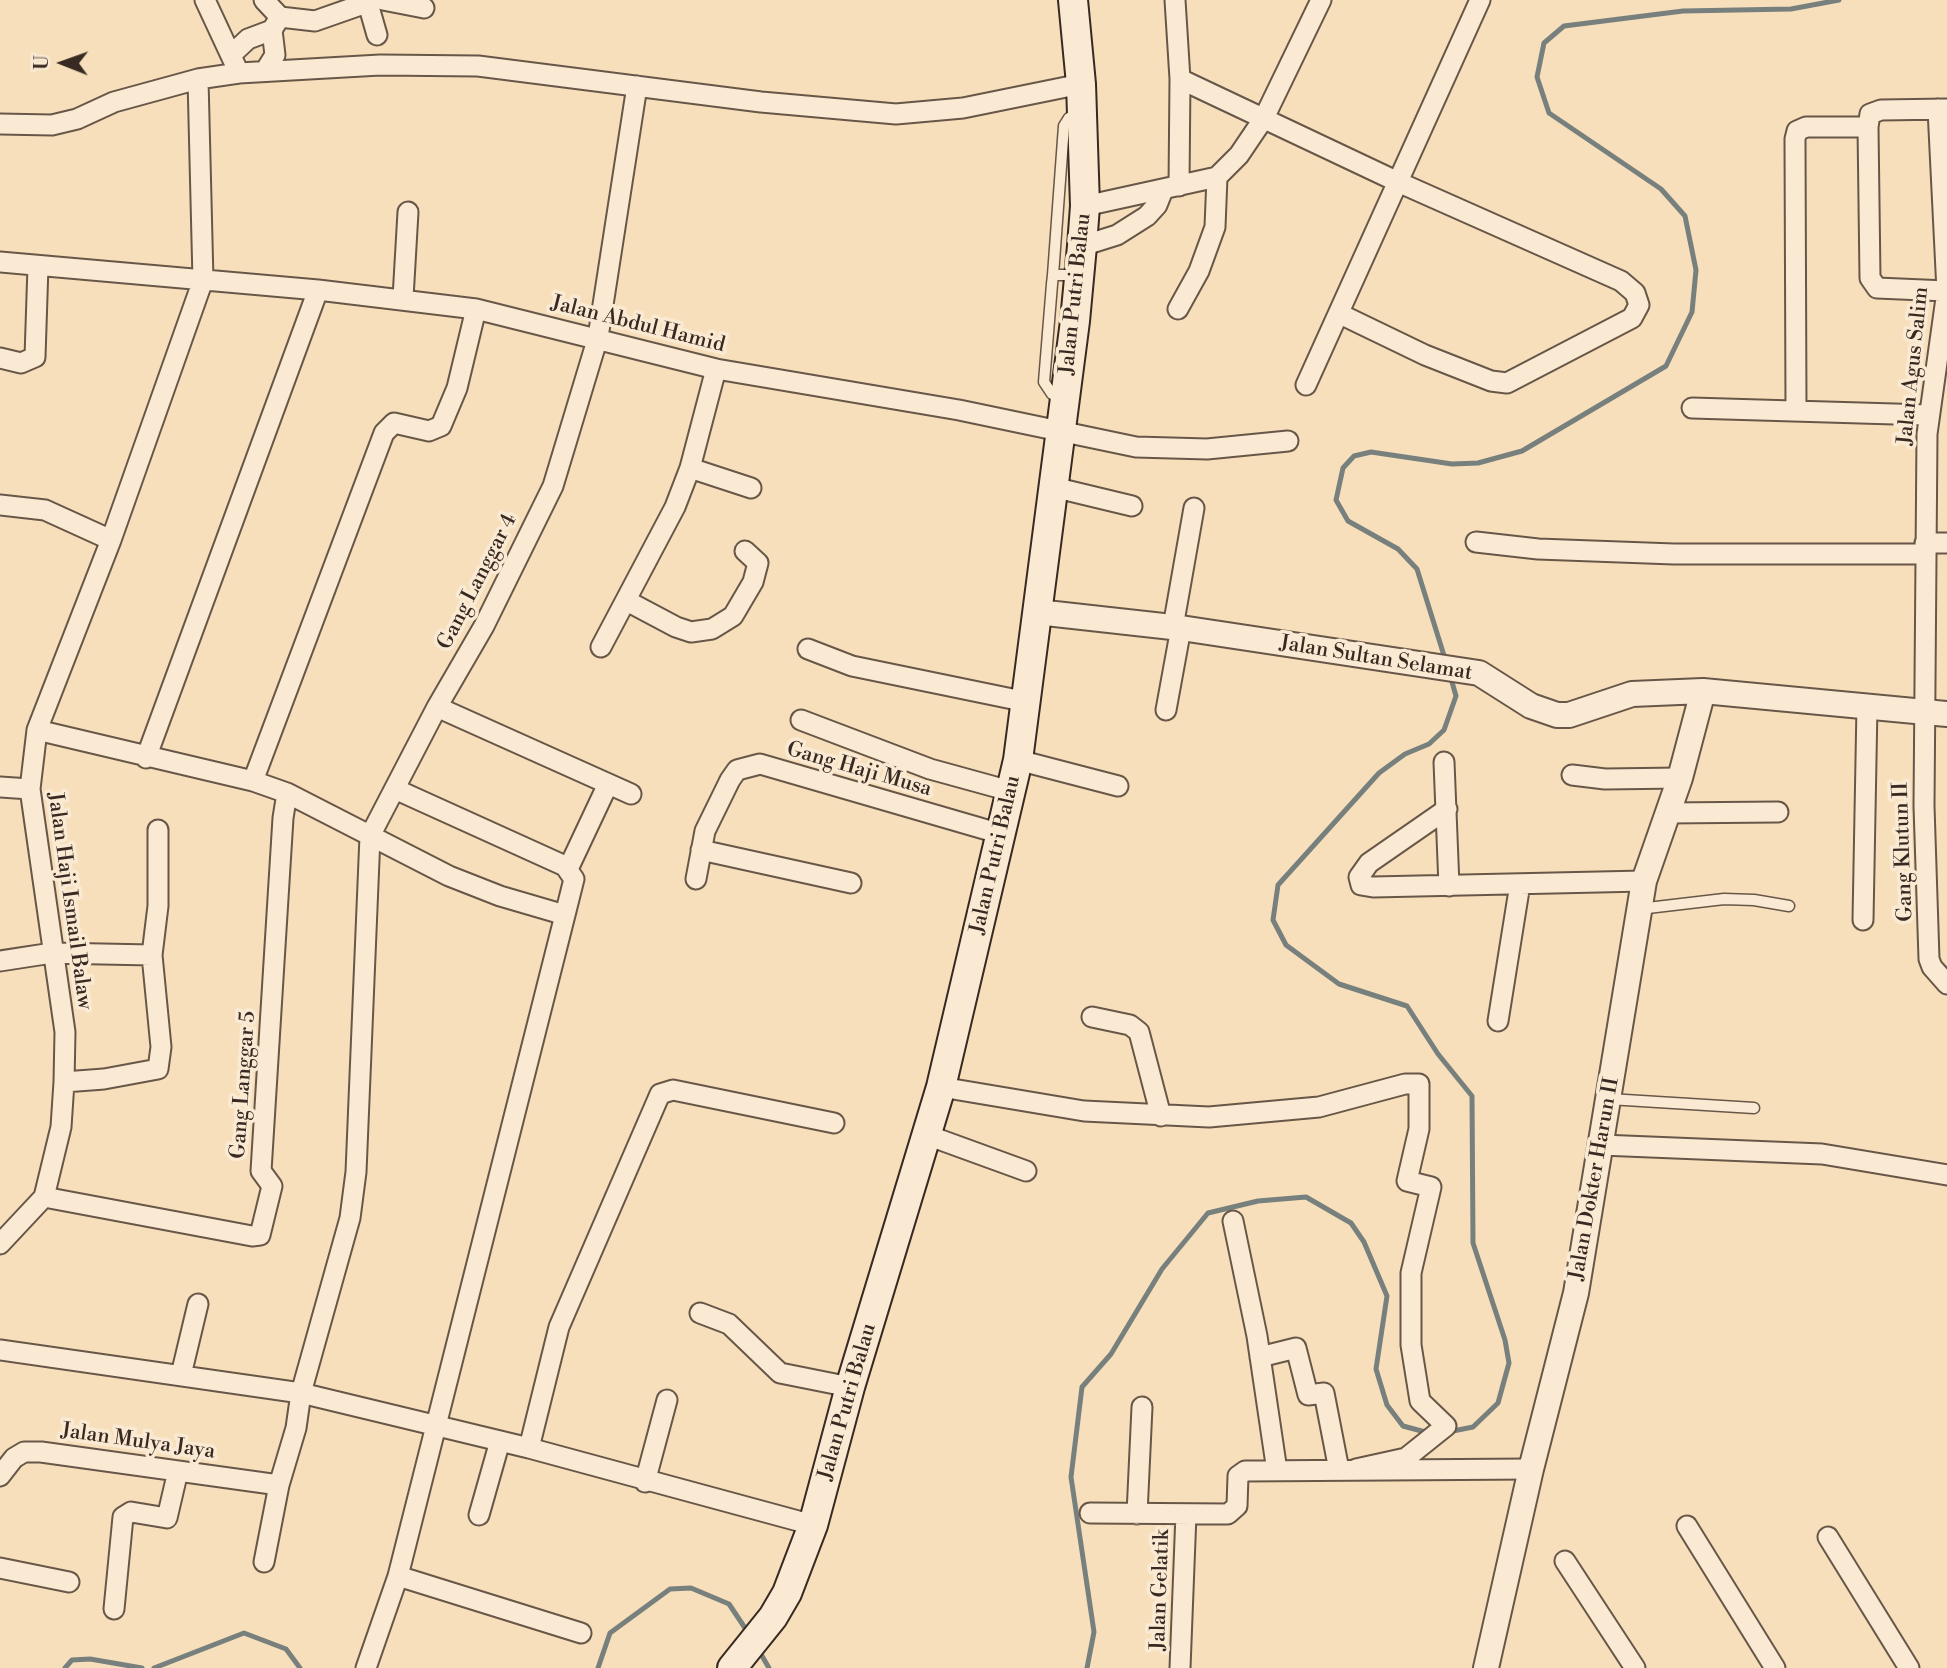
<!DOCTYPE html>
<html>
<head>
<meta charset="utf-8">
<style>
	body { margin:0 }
	#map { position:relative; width:1947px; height:1668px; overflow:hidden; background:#f7dfbb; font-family:"Libre Bodoni",serif }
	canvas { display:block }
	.north { position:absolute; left:28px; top:28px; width:70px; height:70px; -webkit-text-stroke:5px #faead3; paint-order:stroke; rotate:271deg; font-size:19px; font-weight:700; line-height:28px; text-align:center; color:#382a22 }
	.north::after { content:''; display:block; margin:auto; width:24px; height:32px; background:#382a22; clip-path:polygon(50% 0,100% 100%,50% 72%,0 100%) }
</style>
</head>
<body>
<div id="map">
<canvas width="1947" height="1668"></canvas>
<div class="north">U</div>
</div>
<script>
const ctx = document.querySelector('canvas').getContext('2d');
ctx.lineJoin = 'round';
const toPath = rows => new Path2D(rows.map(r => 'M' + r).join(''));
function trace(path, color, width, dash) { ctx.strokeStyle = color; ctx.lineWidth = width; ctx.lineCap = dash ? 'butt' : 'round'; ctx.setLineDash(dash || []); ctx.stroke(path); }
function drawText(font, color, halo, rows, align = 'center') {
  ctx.font = font + ' "Libre Bodoni",serif'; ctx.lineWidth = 7; ctx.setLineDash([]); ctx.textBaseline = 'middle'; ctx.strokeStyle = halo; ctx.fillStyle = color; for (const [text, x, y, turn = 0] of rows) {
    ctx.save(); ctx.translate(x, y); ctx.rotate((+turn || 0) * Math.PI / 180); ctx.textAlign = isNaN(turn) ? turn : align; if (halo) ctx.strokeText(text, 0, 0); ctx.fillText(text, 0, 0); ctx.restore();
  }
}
trace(toPath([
	[1446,662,1417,569,1398,549,1348,521,1336,500,1343,468,1354,456,1371,452,1452,464,1478,463,1522,451,1666,366,1692,312,1696,270,1685,216,1661,189,1549,113,1537,77,1544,43,1564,26,1683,11,1791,9,1839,0],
	[1448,1432,1473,1427,1498,1403,1509,1363,1505,1340,1473,1243,1472,1096,1438,1054,1407,1006,1339,984,1286,945,1273,920,1278,885,1379,773,1405,754,1429,744,1444,730,1456,696,1450,675],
	[758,1649,769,1668],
	[65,1668,72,1660,90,1659,142,1668],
	[154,1668,244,1633,286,1649,300,1668],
	[598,1668,610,1633,670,1589,691,1588,729,1604,749,1634],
	[1087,1668,1094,1632,1071,1477,1082,1387,1111,1354,1162,1269,1208,1213,1258,1201,1306,1197,1351,1223,1364,1242,1387,1296,1376,1369,1387,1405,1403,1426,1429,1433]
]), '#78807e', 5);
const service = toPath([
	[1053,275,1064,126,1069,118,1079,113],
	[1064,398,1052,394,1044,382,1052,284,1053,275,1079,275],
	[1639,909,1724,899,1754,900,1789,906],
	[1609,1099,1754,1108]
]);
const minor = toPath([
	[205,0,239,73],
	[264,0,280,17,315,21,375,0],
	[367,0,377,35],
	[383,0,424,8],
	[1175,0,1180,79,1179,186],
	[231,55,248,39,272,30,280,17],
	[265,71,275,55,272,30],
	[1180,79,1398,182,1621,281,1635,293,1639,305,1632,318,1507,383,1491,381,1425,355,1340,314],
	[1938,109,1947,291,1927,434,1924,806,1929,959,1932,967,1947,984],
	[0,124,52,125,77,119,114,102,198,79,239,73,380,65,478,66,761,102,896,114,963,108,1081,84],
	[1085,206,1217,177,1239,155,1264,118,1321,0],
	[1082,246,1117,235,1147,216,1157,205,1163,190],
	[0,262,318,290,476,309,716,369,959,410,1136,447,1207,449,1288,441],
	[1947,291,1877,288,1870,278,1868,127,1870,114,1881,110,1947,109],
	[403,298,408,212],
	[1178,309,1199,271,1215,227,1217,177],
	[0,358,21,363,35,357,38,266],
	[1306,385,1480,0],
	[1692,408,1928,415],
	[1796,408,1795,139,1797,131,1806,127,1868,127],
	[690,468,751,488],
	[1053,487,1132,506],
	[0,505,45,510,111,540],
	[1476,542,1538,549,1674,554,1924,554],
	[1925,543,1947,543],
	[627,601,676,627,691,632,712,629,733,616,753,582,758,563,745,551],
	[1173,627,1194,508],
	[601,647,675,507,690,468,716,369],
	[808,649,852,666,1027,702],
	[437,707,631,794],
	[1166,710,1181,628],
	[801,720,930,769,1010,791],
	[37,730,253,781,287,793,449,876,500,896,565,915,398,1576,366,1668],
	[146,758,318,290],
	[1018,760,1118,786],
	[1444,762,1449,886],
	[1572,775,1605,779,1680,778],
	[253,781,384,433,394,423,429,431,441,426,457,388,476,309],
	[0,787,30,789],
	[395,789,565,866,574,879,565,915],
	[1447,809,1369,863,1359,877,1361,885,1373,887,1644,881],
	[1667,813,1778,812],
	[701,850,851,883],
	[568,869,608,784],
	[696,879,705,831,730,780,737,770,760,764,1001,834],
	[1863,920,1867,706],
	[0,961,52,953,152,955],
	[1092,1017,1130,1025,1139,1032,1161,1116],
	[1498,1021,1520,884],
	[64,1082,104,1079,158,1069,161,1047,152,955,158,906,158,830],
	[941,1087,1084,1111,1209,1117,1319,1107,1405,1084,1419,1084,1419,1129,1407,1181,1431,1187,1411,1273,1411,1345,1420,1401,1446,1426,1406,1458,1356,1469],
	[927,1135,1026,1171],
	[1601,1145,1822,1154,1947,1175],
	[44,1197,252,1236,260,1235,272,1186,261,1171,283,818,287,793],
	[1233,1221,1257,1336,1277,1471],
	[0,1244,44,1197,61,1127,64,1082,65,1032,30,789,37,730,111,540,203,280,198,79],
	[700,1313,729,1324,780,1373,850,1387],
	[0,1350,301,1393,529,1448,813,1525],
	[1260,1357,1296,1348,1308,1395,1324,1393,1339,1470],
	[181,1375,198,1304],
	[529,1448,559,1327,660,1094,673,1090,834,1123],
	[0,1476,14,1458,24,1452,41,1452,279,1485],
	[645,1482,667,1400],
	[1090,1513,1228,1514,1237,1506,1238,1476,1245,1471,1531,1469],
	[1137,1514,1142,1407],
	[479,1515,500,1441],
	[1687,1526,1775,1668],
	[1828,1537,1909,1668],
	[1565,1561,1635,1668],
	[264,1562,279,1485,296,1428,301,1393,350,1218,356,1172,370,836,437,707,484,626,553,486,598,337,637,86],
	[0,1568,69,1582],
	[398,1576,581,1633],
	[114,1609,123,1517,131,1512,167,1518,178,1471],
	[1180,1668,1186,1514]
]);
const tertiary = toPath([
	[1037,612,1181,628,1479,673,1531,706,1557,715,1569,715,1632,694,1703,691,1947,714],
	[1486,1668,1531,1469,1576,1293,1644,881,1680,778,1703,691]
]);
const secondary = toPath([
	[732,1668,773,1617,787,1593,813,1525,850,1387,941,1087,1018,760,1075,321,1082,246,1085,206,1081,84,1073,0]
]);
trace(service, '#685748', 13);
trace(minor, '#685748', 23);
trace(tertiary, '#685748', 28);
trace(secondary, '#382a22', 32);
trace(service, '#faead3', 10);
trace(minor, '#faead3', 19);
trace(tertiary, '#faead3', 24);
trace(secondary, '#faead3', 28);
drawText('21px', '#382a22', '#faead3', [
	["Jalan Putri Balau",1076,294,-84],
	["Jalan Abdul Hamid",638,325,14],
	["Jalan Agus Salim",1914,366,-84],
	["Gang Langgar 4",478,582,-63],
	["Jalan Sultan Selamat",1376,659,9],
	["Gang Haji Musa",859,770,16],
	["Gang Klutun II",1904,852,-92],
	["Jalan Putri Balau",996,855,-77],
	["Jalan Haji Ismail Balaw",69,901,82],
	["Gang Langgar 5",244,1085,-86],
	["Jalan Dokter Harun II",1595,1179,-80],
	["Jalan Putri Balau",848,1402,-74],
	["Jalan Mulya Jaya",138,1442,8],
	["Jalan Gelatik",1161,1590,-88]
]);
</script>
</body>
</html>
